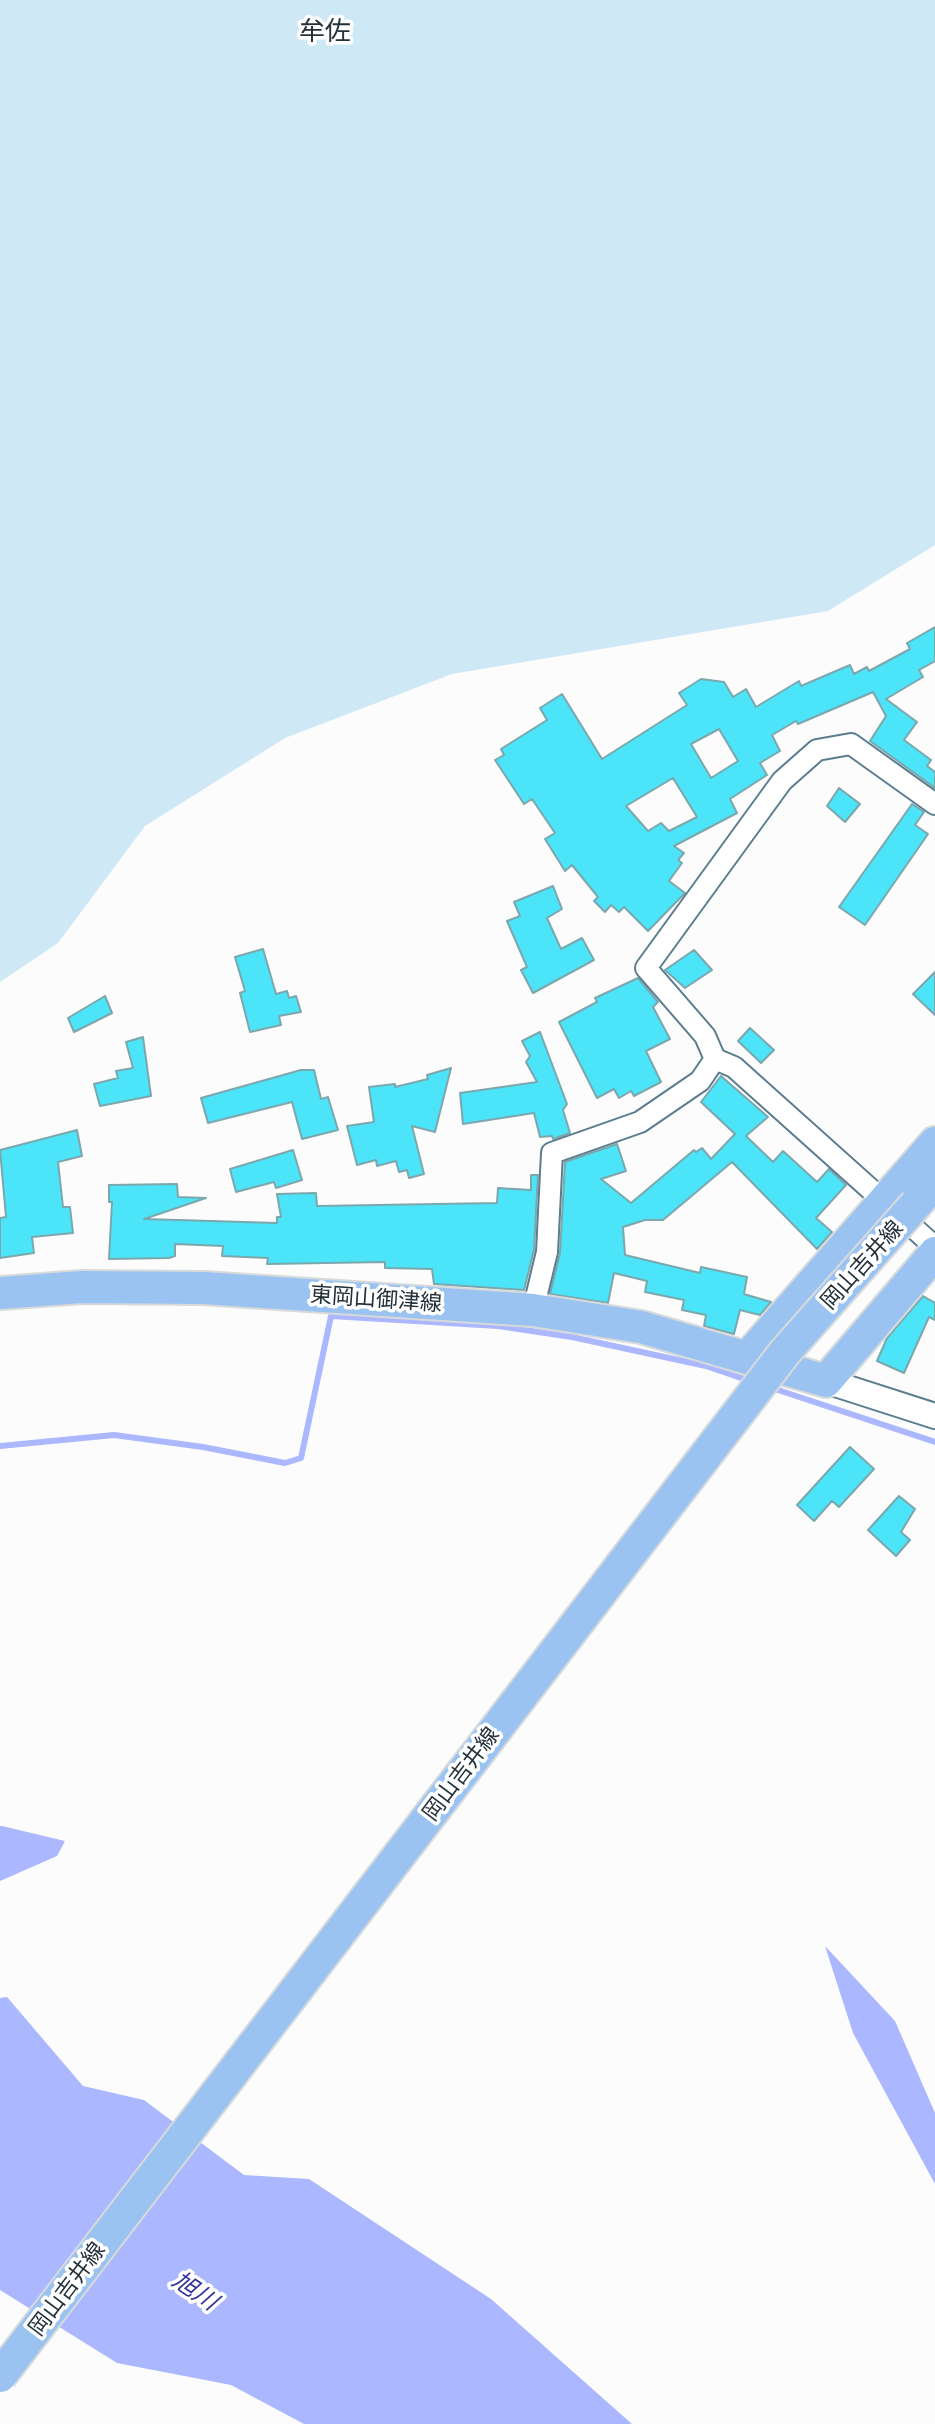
<!DOCTYPE html>
<html>
<head>
<meta charset="utf-8">
<style>
	body { margin:0 }
	canvas { display:block; background:#fcfcfc }
</style>
</head>
<body>
<canvas width="935" height="2424"></canvas>
<script>
const ctx = document.querySelector('canvas').getContext('2d');
ctx.lineJoin = 'round';
function fillPath(path, color) { ctx.fillStyle = color; ctx.fill(path, 'evenodd'); }
const toPath = rows => new Path2D(rows.map(r => 'M' + r).join(''));
function trace(path, color, width, dash) { ctx.strokeStyle = color; ctx.lineWidth = width; ctx.lineCap = dash ? 'butt' : 'round'; ctx.setLineDash(dash || []); ctx.stroke(path); }
function drawText(font, color, halo, rows, align = 'center') {
  ctx.font = font + ' Lato,"Noto Sans JP",sans-serif'; ctx.lineWidth = 7; ctx.setLineDash([]); ctx.textBaseline = 'middle'; ctx.strokeStyle = halo; ctx.fillStyle = color; for (const [text, x, y, turn = 0] of rows) {
    ctx.save(); ctx.translate(x, y); ctx.rotate((+turn || 0) * Math.PI / 180); ctx.textAlign = isNaN(turn) ? turn : align; if (halo) ctx.strokeText(text, 0, 0); ctx.fillText(text, 0, 0); ctx.restore();
  }
}
fillPath(toPath([
	[0,0,935,0,935,545,828,611,452,674,285,738,145,826,58,943,0,982]
]), '#cee8f6');
fillPath(toPath([
	[0,1826,2,1826,65,1841,57,1856,0,1881],
	[825,1946,895,2021,935,2113,935,2184,853,2033],
	[7,1997,83,2086,144,2100,244,2175,309,2179,491,2299,632,2424,304,2424,231,2385,117,2363,0,2290,0,1998]
]), '#abb7fe');
trace(toPath([
	[769,1387,935,1442],
	[0,1446,114,1435,203,1447,285,1463,301,1458,331,1316,498,1326,572,1337,706,1366,750,1381]
]), '#abb7fe', 6);
const building = toPath([
	[935,627,935,661,919,670,923,677,886,699,917,722,904,740,931,760,927,766,935,772,935,788,870,741,886,716,873,692,798,724,796,721,772,735,780,751,760,763,767,775,730,799,737,813,674,846,684,853,678,860,682,863,669,881,685,893,648,931,624,907,619,912,611,905,605,912,594,901,598,897,572,865,565,871,545,839,555,833,532,799,524,804,495,760,504,755,501,749,547,720,540,708,562,694,602,759,687,705,679,693,701,679,724,682,733,697,746,689,756,707,799,681,801,686,850,665,854,674,867,667,869,671,910,649,907,643,935,627],
	[719,729,738,761,711,778,691,744,719,729],
	[673,778,697,817,669,831,661,823,648,831,626,806,673,778],
	[839,788,860,804,845,822,827,806,839,788],
	[912,804,924,812,915,825,928,834,865,925,839,907,912,804],
	[553,886,562,909,547,918,561,949,582,938,594,960,533,993,521,970,527,967,507,921,520,916,514,902,553,886],
	[263,949,276,994,287,991,289,998,296,996,301,1012,279,1016,281,1025,250,1032,240,993,245,991,235,957,263,949],
	[694,950,712,970,685,988,665,970,694,950],
	[935,972,935,1015,913,994,935,972],
	[638,978,658,1002,653,1007,670,1039,646,1051,661,1082,634,1096,631,1091,619,1098,614,1089,597,1098,559,1022,597,1002,595,998,638,978],
	[105,996,112,1013,74,1032,68,1018,105,996],
	[750,1028,774,1050,761,1063,738,1041,750,1028],
	[540,1032,567,1104,563,1110,570,1133,553,1139,552,1136,540,1137,534,1113,463,1124,460,1093,537,1082,526,1062,530,1056,522,1041,540,1032],
	[143,1037,151,1096,100,1106,94,1084,118,1078,116,1071,133,1068,126,1042,143,1037],
	[451,1068,435,1132,412,1126,424,1174,409,1178,407,1170,399,1172,396,1161,377,1166,376,1160,357,1165,347,1126,374,1122,369,1087,395,1084,395,1087,428,1079,427,1075,451,1068],
	[301,1070,314,1070,321,1099,328,1097,338,1130,302,1139,292,1102,208,1123,201,1098,301,1070],
	[721,1076,768,1117,746,1136,773,1162,783,1151,817,1182,829,1169,846,1185,816,1218,832,1232,817,1249,732,1162,663,1220,645,1220,623,1227,625,1255,700,1273,701,1267,747,1277,744,1294,771,1302,760,1315,740,1310,734,1334,704,1326,706,1315,682,1310,684,1300,645,1292,647,1281,614,1273,608,1303,550,1294,560,1253,565,1162,617,1144,626,1171,601,1179,631,1203,694,1150,696,1152,702,1148,711,1159,735,1134,701,1102,721,1076],
	[77,1130,82,1156,58,1162,63,1207,70,1207,73,1233,32,1237,34,1253,0,1258,0,1218,6,1217,0,1150,77,1130],
	[293,1150,302,1180,276,1188,274,1182,236,1192,230,1169,293,1150],
	[531,1175,538,1175,534,1250,524,1290,434,1284,432,1269,385,1268,385,1262,267,1264,268,1258,222,1256,223,1246,175,1244,175,1256,169,1258,109,1259,112,1202,109,1202,109,1185,177,1184,178,1197,206,1198,144,1219,277,1223,277,1217,281,1217,277,1194,316,1193,317,1206,497,1203,498,1188,531,1190,531,1175],
	[923,1296,935,1303,935,1320,929,1317,904,1373,877,1361,887,1338,923,1296],
	[850,1447,874,1469,839,1507,832,1501,814,1521,797,1505,850,1447],
	[899,1496,915,1509,901,1532,910,1540,896,1556,868,1530,899,1496]
]);
fillPath(building, '#4be4f8');
trace(building, '#7ba7ad', 2);
const minor = toPath([
	[935,804,851,744,817,750,782,781,646,968,705,1036,715,1059,734,1067,935,1247],
	[533,1310,547,1252,552,1153,640,1122,700,1081,715,1059]
]);
const tertiary = toPath([
	[826,1381,935,1416]
]);
const primary = toPath([
	[916,1204,935,1182],
	[0,1293,82,1287,203,1288,533,1310,641,1327,826,1381,935,1253],
	[748,1357,935,1143]
]);
trace(minor, '#5a7d8f', 24);
trace(tertiary, '#5a7d8f', 28);
trace(primary, '#d7dadb', 36);
trace(minor, '#fff', 20);
trace(tertiary, '#fff', 24);
trace(primary, '#9ac3f2', 32);
const primaryBridge = toPath([
	[0,2376,785,1352,916,1204]
]);
trace(primaryBridge, '#d7dadb', 36, []);
trace(primaryBridge, '#9ac3f2', 32);
drawText('22px', '#233139', '#fff', [
	["岡山吉井線",862,1265,-48],
	["東岡山御津線",376,1299,4],
	["岡山吉井線",461,1774,-53],
	["岡山吉井線",67,2289,-53]
]);
drawText('italic 24px', '#353599', '#fff', [
	["旭川",195,2291,34]
]);
drawText('26px', '#233139', '#fff', [
	["牟佐",325,32]
]);
</script>
</body>
</html>
